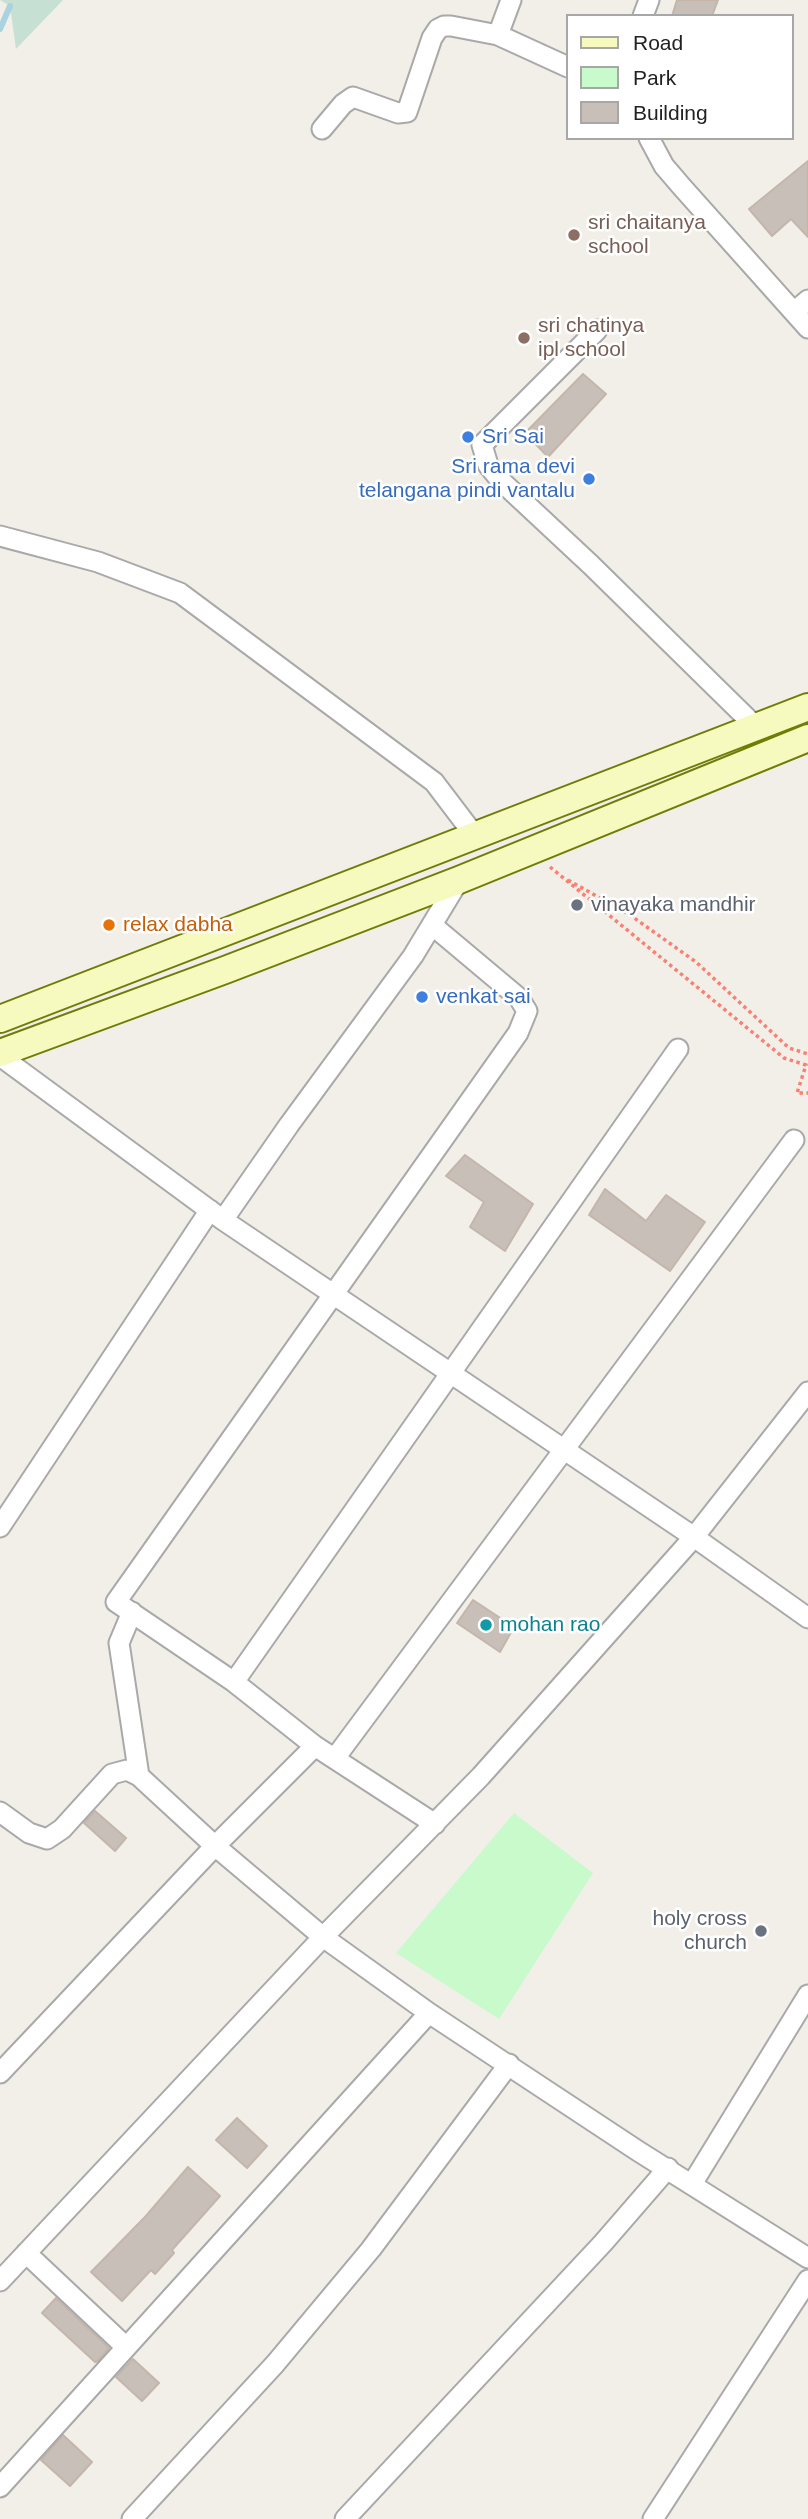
<!DOCTYPE html>
<html>
<head>
<meta charset="utf-8">
<style>
	body { margin:0 }
	#map { position:relative; width:808px; height:2519px; overflow:hidden; background:#f2efe9; font-family:Helvetica,sans-serif }
	canvas { display:block }
	.legend { position:absolute; left:566px; top:14px; width:228px; height:126px; box-sizing:border-box; background:#fff; border:2px solid #a7a7a7; margin:0; padding:9px 12px; list-style:none; font-size:21px; color:#222 }
	.legend li { display:flex; align-items:center; gap:14px; height:35px }
	.legend b { width:35px; border:2px solid #a7a7a7 }
</style>
</head>
<body>
<div id="map">
<canvas width="808" height="2519"></canvas>
<ul class="legend">
<li><b style="height:9px;background:#f7fabf"></b>Road</li>
<li><b style="height:19px;background:#c8facc"></b>Park</li>
<li><b style="height:19px;background:#c7bfb8"></b>Building</li>
</ul>
</div>
<script>
const ctx = document.querySelector('canvas').getContext('2d');
ctx.lineJoin = 'round';
function fillPath(path, color) { ctx.fillStyle = color; ctx.fill(path, 'evenodd'); }
const toPath = rows => new Path2D(rows.map(r => 'M' + r).join(''));
function trace(path, color, width, dash) { ctx.strokeStyle = color; ctx.lineWidth = width; ctx.lineCap = dash ? 'butt' : 'round'; ctx.setLineDash(dash || []); ctx.stroke(path); }
function drawText(font, color, halo, rows, align = 'center') {
  ctx.font = font + ' Helvetica,sans-serif'; ctx.lineWidth = 5; ctx.setLineDash([]); ctx.textBaseline = 'middle'; ctx.strokeStyle = halo; ctx.fillStyle = color; for (const [text, x, y, turn = 0] of rows) {
    ctx.save(); ctx.translate(x, y); ctx.rotate((+turn || 0) * Math.PI / 180); ctx.textAlign = isNaN(turn) ? turn : align; if (halo) ctx.strokeText(text, 0, 0); ctx.fillText(text, 0, 0); ctx.restore();
  }
}
fillPath(toPath([
	[0,0,63,0,16,49,10,6]
]), '#c6e0d4');
fillPath(toPath([
	[514,1813,593,1873,499,2019,396,1953]
]), '#c8facc');
trace(toPath([
	[0,29,10,6]
]), '#aad3df', 6);
const building = toPath([
	[677,0,718,0,712,16,672,16,677,0],
	[808,161,808,237,791,219,772,236,749,209,808,161],
	[583,374,606,394,548,457,525,433,583,374],
	[465,1155,533,1204,505,1251,470,1227,484,1202,446,1176,465,1155],
	[605,1189,646,1221,666,1195,705,1222,670,1271,589,1215,605,1189],
	[473,1600,514,1627,500,1652,457,1623,473,1600],
	[95,1811,126,1838,115,1851,84,1823,95,1811],
	[237,2118,267,2146,247,2168,216,2140,237,2118],
	[188,2167,220,2196,172,2250,174,2253,155,2274,151,2270,122,2301,91,2272,145,2217,188,2167],
	[56,2298,109,2348,98,2361,95,2362,42,2313,56,2298],
	[133,2359,159,2383,142,2401,116,2377,133,2359],
	[63,2435,92,2462,70,2486,41,2460,63,2435]
]);
fillPath(building, '#c7bfb8');
trace(building, '#c4b6ab', 2);
const street = toPath([
	[511,0,498,35,568,67],
	[643,16,649,0],
	[322,129,343,104,353,97,398,113,407,112,432,38,438,29,444,26,451,26,498,35],
	[649,138,664,166,682,187,808,328],
	[794,312,808,300],
	[597,330,482,445,488,465,501,481,591,565,756,727],
	[0,536,98,562,180,593,434,782,475,836],
	[432,925,519,998,527,1011,518,1033,116,1602,234,1682,315,1746,435,1824],
	[0,1056,223,1220,694,1537,808,1618],
	[223,1220,289,1125,413,956,459,880],
	[0,1527,210,1210],
	[132,1612,119,1643,139,1776],
	[234,1682,678,1049],
	[335,1758,794,1140],
	[0,1812,29,1833,47,1839,62,1829,112,1774,127,1770,139,1776,215,1846,323,1937,429,2013,638,2151,808,2258],
	[0,2073,215,1846,315,1746],
	[692,2184,808,1995],
	[26,2253,126,2347],
	[0,2281,323,1937,481,1776,694,1537,808,1392],
	[0,2487,429,2013],
	[132,2519,275,2364,371,2249,509,2064],
	[345,2519,603,2243,668,2168],
	[653,2519,808,2280]
]);
const secondary = toPath([
	[0,1019,808,707],
	[0,1053,225,970,459,880,808,738]
]);
trace(street, '#a9a9a9', 23);
trace(secondary, '#707d05', 30);
trace(toPath([
	[550,867,784,1058,806,1065,797,1093,808,1093],
	[568,880,630,915,696,962,789,1048,808,1054]
]), '#fa8072', 3.5, [3.5, 3.5]);
trace(street, '#fff', 19);
trace(secondary, '#f7fabf', 26);
for (const [x, y, r, color] of [
	[574,235,7,"#8d6e63"],
	[524,338,7,"#8d6e63"],
	[468,437,7,"#3f7fe0"],
	[589,479,7,"#3f7fe0"],
	[577,905,7,"#6b7280"],
	[109,925,7,"#e8710a"],
	[422,997,7,"#3f7fe0"],
	[486,1625,7,"#0f9aa8"],
	[761,1931,7,"#6b7280"]
]) { const dot = new Path2D(); dot.arc(x, y, r, 0, 2 * Math.PI); ctx.fillStyle = color; ctx.fill(dot); trace(dot, '#fff', 2.5); }
drawText('21px', '#785e54', '#fff', [
	["sri chaitanya",588,223],
	["school",588,247],
	["sri chatinya",538,326],
	["ipl school",538,350]
], 'left');
drawText('21px', '#366cbe', '#fff', [
	["Sri Sai",482,437],
	["Sri rama devi",575,467,"right"],
	["telangana pindi vantalu",575,491,"right"],
	["venkat sai",436,997]
], 'left');
drawText('21px', '#5b616d', '#fff', [
	["vinayaka mandhir",591,905],
	["holy cross",747,1919,"right"],
	["church",747,1943,"right"]
], 'left');
drawText('21px', '#c56008', '#fff', [
	["relax dabha",123,925]
], 'left');
drawText('21px', '#0d838f', '#fff', [
	["mohan rao",500,1625]
], 'left');
</script>
</body>
</html>
